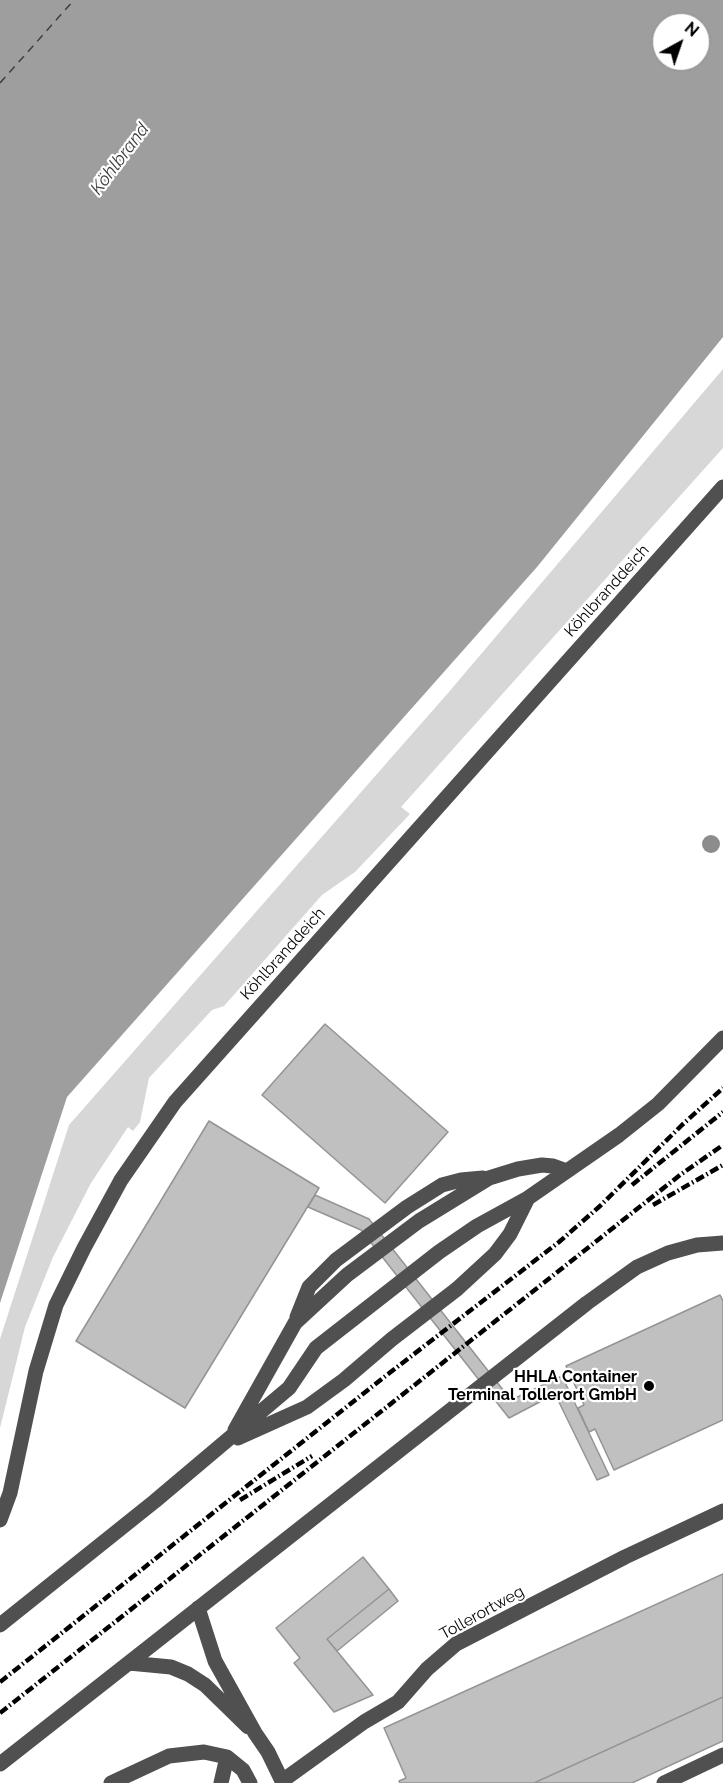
<!DOCTYPE html>
<html>
<head>
<meta charset="utf-8">
<style>
	body { margin:0 }
	#map { position:relative; width:723px; height:1783px; overflow:hidden; background:#fff; font-family:Raleway,sans-serif }
	canvas { display:block }
	.north { position:absolute; left:651px; top:12px; width:60px; height:60px; box-sizing:border-box; background:#fff; border:2px solid #999; border-radius:50%; rotate:40deg; font-size:16px; font-weight:700; line-height:24px; text-align:center; color:#000 }
	.north::after { content:''; display:block; margin:auto; width:21px; height:27px; background:#000; clip-path:polygon(50% 0,100% 100%,50% 72%,0 100%) }
</style>
</head>
<body>
<div id="map">
<canvas width="723" height="1783"></canvas>
<div class="north">N</div>
</div>
<script>
const ctx = document.querySelector('canvas').getContext('2d');
ctx.lineJoin = 'round';
function fillPath(path, color) { ctx.fillStyle = color; ctx.fill(path, 'evenodd'); }
const toPath = rows => new Path2D(rows.map(r => 'M' + r).join(''));
function trace(path, color, width, dash) { ctx.strokeStyle = color; ctx.lineWidth = width; ctx.lineCap = dash ? 'butt' : 'round'; ctx.setLineDash(dash || []); ctx.stroke(path); }
function drawText(font, color, halo, rows, align = 'center') {
  ctx.font = font + ' Raleway,sans-serif'; ctx.lineWidth = 4.5; ctx.setLineDash([]); ctx.textBaseline = 'middle'; ctx.strokeStyle = halo; ctx.fillStyle = color; for (const [text, x, y, turn = 0] of rows) {
    ctx.save(); ctx.translate(x, y); ctx.rotate((+turn || 0) * Math.PI / 180); ctx.textAlign = isNaN(turn) ? turn : align; if (halo) ctx.strokeText(text, 0, 0); ctx.fillText(text, 0, 0); ctx.restore();
  }
}
fillPath(toPath([
	[723,369,723,448,401,807,410,814,355,872,322,895,224,1006,212,1010,149,1078,140,1122,133,1131,128,1127,91,1183,53,1257,25,1327,0,1428,0,1339,69,1125,448,693]
]), '#d7d7d7');
fillPath(toPath([
	[0,0,723,0,723,337,537,567,67,1097,0,1303],
	[663,24,699,24,699,60,663,60]
]), '#9e9e9e');
trace(toPath([
	[0,83,74,0]
]), '#3f3f3f', 1.5, [8, 6]);
const building = toPath([
	[325,1024,448,1132,385,1203,262,1095,325,1024],
	[209,1121,319,1188,185,1408,76,1341,209,1121],
	[315,1195,369,1219,511,1400,562,1376,609,1475,597,1480,555,1394,509,1418,361,1230,308,1207,315,1195],
	[720,1295,723,1301,723,1420,614,1470,595,1429,589,1432,578,1408,584,1405,566,1366,720,1295],
	[363,1557,389,1589,327,1639,373,1695,334,1712,294,1663,300,1658,276,1628,363,1557],
	[723,1574,723,1697,534,1783,400,1783,399,1781,406,1778,384,1728,723,1574],
	[389,1589,398,1601,337,1651,327,1639,389,1589],
	[723,1697,723,1741,632,1783,534,1783,723,1697]
]);
fillPath(building, '#c0c0c0');
trace(building, '#949494', 1.5);
trace(toPath([
	[297,1317,309,1287,336,1260,407,1207,442,1185,461,1180,483,1178],
	[235,1430,295,1323,347,1275,419,1221,489,1178,518,1169,542,1165,553,1166,567,1171],
	[238,1438,307,1407,344,1380,392,1339,457,1289,495,1254,510,1234,528,1198],
	[0,1520,10,1493,36,1371,56,1305,84,1248,121,1180,175,1102,723,487],
	[198,1608,215,1661,255,1733,268,1752,283,1783],
	[0,1625,155,1501,289,1388,316,1348,439,1252,477,1226,528,1198,619,1135,658,1104,723,1038],
	[129,1663,171,1667,188,1674,205,1685,248,1727],
	[0,1764,587,1303,637,1267,668,1253,697,1245,723,1243],
	[282,1781,364,1722,398,1702,427,1669,456,1644,625,1557,723,1511],
	[111,1783,169,1756,204,1752,227,1757,243,1770,250,1783],
	[221,1783,227,1757],
	[664,1783,723,1755]
]), '#505050', 15);
trace(toPath([
	[632,1185,723,1112],
	[653,1205,723,1165],
	[240,1500,312,1456],
	[0,1682,383,1378,559,1242,600,1206,682,1125,723,1088],
	[0,1713,680,1175,723,1145]
]), '#000', 4.5, [9, 3, 1.5, 3]);
ctx.fillStyle = '#8c8c8c';
for (const [x, y] of [
	[711,844]
]) { ctx.beginPath(); ctx.arc(x, y, 9, 0, 2 * Math.PI); ctx.fill(); }
for (const [x, y, r, color] of [
	[649,1386,6,"#000"]
]) { const dot = new Path2D(); dot.arc(x, y, r, 0, 2 * Math.PI); ctx.fillStyle = color; ctx.fill(dot); trace(dot, '#fff', 2); }
drawText('16px', '#000', '#fff', [
	["Köhlbranddeich",607,591,-48],
	["Köhlbranddeich",283,954,-48],
	["Tollerortweg",482,1613,-29]
]);
drawText('bold 16px', '#000', '#fff', [
	["HHLA Container",637,1377],
	["Terminal Tollerort GmbH",637,1395]
], 'right');
drawText('italic 18px', '#3f3f3f', '#fff', [
	["Köhlbrand",120,159,-53]
]);
</script>
</body>
</html>
